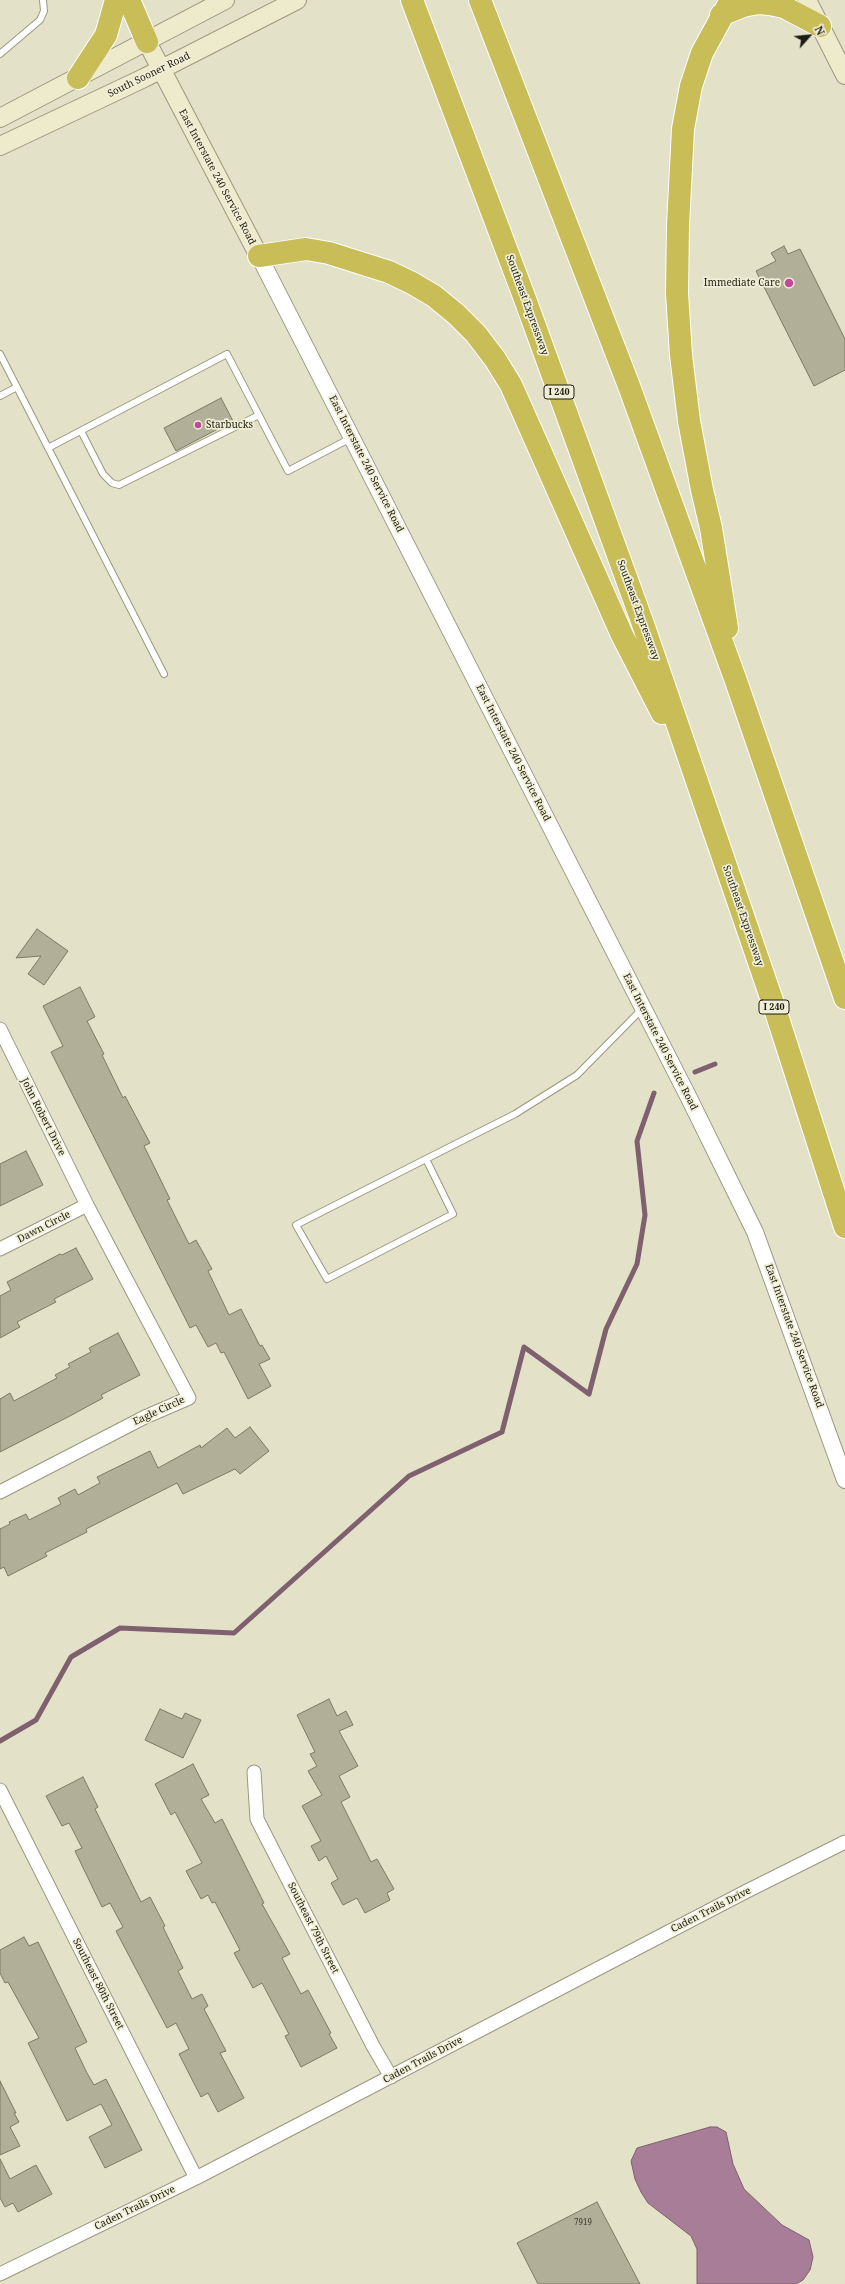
<!DOCTYPE html>
<html>
<head>
<meta charset="utf-8">
<style>
	body { margin:0 }
	#map { position:relative; width:845px; height:2284px; overflow:hidden; background:#e3e1c8; font-family:"Noto Serif",serif }
	canvas { display:block }
	.north { position:absolute; left:789px; top:16px; width:40px; height:40px; -webkit-text-stroke:3px #f0eed5; paint-order:stroke; rotate:63deg; font-size:11px; font-weight:700; line-height:16px; text-align:center; color:#1d1c13 }
	.north::after { content:''; display:block; margin:auto; width:14px; height:18px; background:#1d1c13; clip-path:polygon(50% 0,100% 100%,50% 72%,0 100%) }
</style>
</head>
<body>
<div id="map">
<canvas width="845" height="2284"></canvas>
<div class="north">N</div>
</div>
<script>
const ctx = document.querySelector('canvas').getContext('2d');
ctx.lineJoin = 'round';
function fillPath(path, color) { ctx.fillStyle = color; ctx.fill(path, 'evenodd'); }
const toPath = rows => new Path2D(rows.map(r => 'M' + r).join(''));
function trace(path, color, width, dash) { ctx.strokeStyle = color; ctx.lineWidth = width; ctx.lineCap = dash ? 'butt' : 'round'; ctx.setLineDash(dash || []); ctx.stroke(path); }
function drawText(font, color, halo, rows, align = 'center') {
  ctx.font = font + ' "Noto Serif",serif'; ctx.lineWidth = 3.5; ctx.setLineDash([]); ctx.textBaseline = 'middle'; ctx.strokeStyle = halo; ctx.fillStyle = color; for (const [text, x, y, turn = 0] of rows) {
    ctx.save(); ctx.translate(x, y); ctx.rotate((+turn || 0) * Math.PI / 180); ctx.textAlign = isNaN(turn) ? turn : align; if (halo) ctx.strokeText(text, 0, 0); ctx.fillText(text, 0, 0); ctx.restore();
  }
}
const water = toPath([
	[710,2127,717,2127,726,2132,733,2164,744,2189,782,2225,809,2240,813,2257,810,2270,803,2280,796,2284,697,2284,697,2249,691,2236,648,2203,641,2192,635,2179,631,2161,637,2148,710,2127]
]);
fillPath(water, '#a77d97');
trace(water, '#7e606f', 1);
trace(toPath([
	[695,1072,715,1064],
	[0,1741,36,1720,71,1657,120,1628,234,1633,409,1476,502,1432,524,1347,589,1394,606,1329,637,1264,645,1215,637,1141,654,1093]
]), '#7e606f', 5);
const building = toPath([
	[784,246,788,254,800,249,845,339,845,370,814,386,756,271,776,261,771,253,784,246],
	[221,398,233,421,176,451,164,428,221,398],
	[37,929,68,951,44,985,28,974,41,956,16,958,37,929],
	[80,987,95,1017,87,1021,104,1054,102,1055,123,1098,125,1096,150,1143,144,1146,170,1199,167,1200,189,1244,196,1240,212,1269,208,1271,229,1315,241,1309,260,1346,262,1345,270,1359,259,1364,271,1386,248,1399,224,1352,221,1353,216,1343,208,1347,196,1325,190,1328,51,1052,63,1046,43,1006,80,987],
	[26,1151,43,1185,0,1206,0,1164,26,1151],
	[76,1248,93,1279,54,1299,56,1302,17,1322,20,1327,0,1338,0,1296,11,1290,7,1282,60,1254,62,1255,76,1248],
	[118,1333,140,1375,101,1395,103,1398,68,1417,0,1452,0,1399,10,1393,14,1401,57,1378,55,1375,70,1367,68,1364,91,1352,89,1348,118,1333],
	[250,1427,269,1451,240,1474,235,1469,183,1494,177,1483,86,1529,87,1532,45,1553,47,1556,8,1576,4,1567,0,1569,0,1529,10,1524,9,1522,26,1514,29,1520,61,1504,58,1498,75,1489,78,1495,100,1483,97,1477,150,1451,158,1468,200,1445,201,1448,227,1428,235,1438,250,1427],
	[329,1699,337,1716,346,1711,353,1725,339,1731,358,1766,339,1776,350,1797,341,1802,371,1862,377,1859,394,1889,387,1893,390,1900,365,1913,357,1898,343,1905,331,1883,338,1879,326,1856,319,1861,311,1846,321,1841,302,1806,322,1795,308,1771,317,1766,310,1754,315,1752,297,1715,329,1699],
	[160,1709,182,1719,185,1713,201,1720,183,1758,145,1740,160,1709],
	[193,1764,209,1795,201,1799,215,1823,222,1819,264,1903,262,1904,290,1954,282,1958,301,1994,308,1990,331,2033,329,2034,337,2048,301,2067,285,2036,289,2034,262,1983,253,1988,234,1953,240,1950,215,1902,212,1903,208,1895,201,1899,186,1871,202,1863,175,1812,171,1815,155,1784,193,1764],
	[83,1777,98,1807,95,1809,141,1902,150,1897,165,1926,163,1927,183,1968,178,1971,192,1999,202,1994,208,2006,204,2009,226,2051,220,2053,244,2098,218,2112,208,2093,201,2097,179,2054,189,2049,176,2023,167,2028,116,1931,123,1927,110,1903,102,1907,75,1851,82,1848,69,1823,62,1826,46,1796,83,1777],
	[24,1937,29,1946,38,1942,87,2042,75,2048,87,2073,94,2085,106,2079,142,2150,105,2168,89,2137,112,2125,101,2104,67,2121,28,2043,39,2038,8,1982,5,1983,0,1973,0,1950,24,1937],
	[0,2081,16,2113,14,2113,19,2122,10,2127,20,2146,0,2155,0,2081],
	[0,2159,10,2179,36,2165,52,2194,18,2212,13,2203,5,2207,0,2198,0,2159],
	[597,2202,640,2284,538,2284,517,2243,597,2202]
]);
fillPath(building, '#b1af97');
trace(building, '#7c7a63', 1);
const service = toPath([
	[0,54,40,20,44,11,43,0],
	[0,354,164,674],
	[0,396,17,387],
	[81,431,103,474,112,483,119,485,259,415],
	[48,448,227,354,288,471,351,438],
	[426,1159,453,1214,327,1279,296,1225,426,1159,515,1114,577,1075,642,1009]
]);
const minor = toPath([
	[0,1029,87,1205,189,1398,145,1417,0,1492],
	[0,1249,87,1205],
	[254,1772,257,1819,373,2046,391,2077],
	[0,1790,196,2178],
	[0,2274,196,2178,747,1891,845,1842]
]);
const tertiary = toPath([
	[259,256,688,1096,755,1232,845,1480]
]);
const secondary = toPath([
	[807,0,845,75],
	[147,42,259,256],
	[0,118,225,0],
	[0,146,144,78,297,0]
]);
const motorway = toPath([
	[129,0,147,42],
	[412,0,525,299,643,624,775,1009,845,1227],
	[480,0,629,386,736,681,845,998],
	[721,15,743,6,758,3,770,4,784,7,820,26],
	[78,78,106,35,116,0],
	[259,256,306,249,329,253,389,272,412,283,434,296,456,314,476,334,495,359,511,385,622,635,662,713],
	[727,628,711,528,702,490,689,421,681,355,677,293,678,225,683,129,691,86,702,53,731,0]
]);
trace(service, '#9a9881', 8);
trace(minor, '#9a9881', 15);
trace(tertiary, '#9a9881', 18);
trace(secondary, '#9a9881', 20);
trace(motorway, '#fff', 24);
trace(service, '#fff', 6);
trace(minor, '#fff', 13);
trace(tertiary, '#fff', 16);
trace(secondary, '#eeebcd', 18);
trace(motorway, '#c8bd57', 22);
for (const [x, y, r, color] of [
	[789,283,5,"#c1489c"],
	[198,425,4,"#c1489c"]
]) { const dot = new Path2D(); dot.arc(x, y, r, 0, 2 * Math.PI); ctx.fillStyle = color; ctx.fill(dot); trace(dot, '#f0eed5', 1.5); }
drawText('8px', '#424134', null, [
	["7919",583,2223]
]);
for (const [x, y, w] of [
	[559,392,30],
	[774,1007,30]
]) { const box = new Path2D(); box.roundRect(x - w / 2, y - 7, w, 14, 3); ctx.fillStyle = '#f0eed5'; ctx.fill(box); trace(box, '#1d1c13', 1); }
drawText('bold 9px', '#1d1c13', null, [
	["I 240",559,392],
	["I 240",774,1007]
]);
drawText('10px', '#1d1c13', '#f0eed5', [
	["South Sooner Road",149,75,-26],
	["East Interstate 240 Service Road",217,177,62],
	["Southeast Expressway",527,305,70],
	["East Interstate 240 Service Road",366,464,63],
	["Southeast Expressway",638,610,70],
	["East Interstate 240 Service Road",513,753,63],
	["Southeast Expressway",743,916,71],
	["East Interstate 240 Service Road",660,1042,63],
	["John Robert Drive",43,1117,63],
	["Dawn Circle",44,1227,-27],
	["East Interstate 240 Service Road",794,1336,70],
	["Eagle Circle",159,1411,-25],
	["Caden Trails Drive",711,1910,-27],
	["Southeast 79th Street",313,1928,63],
	["Southeast 80th Street",98,1984,63],
	["Caden Trails Drive",423,2060,-28],
	["Caden Trails Drive",135,2208,-26]
]);
drawText('10px', '#1d1c13', '#f0eed5', [
	["Immediate Care",780,283],
	["Starbucks",206,425,"left"]
], 'right');
</script>
</body>
</html>
